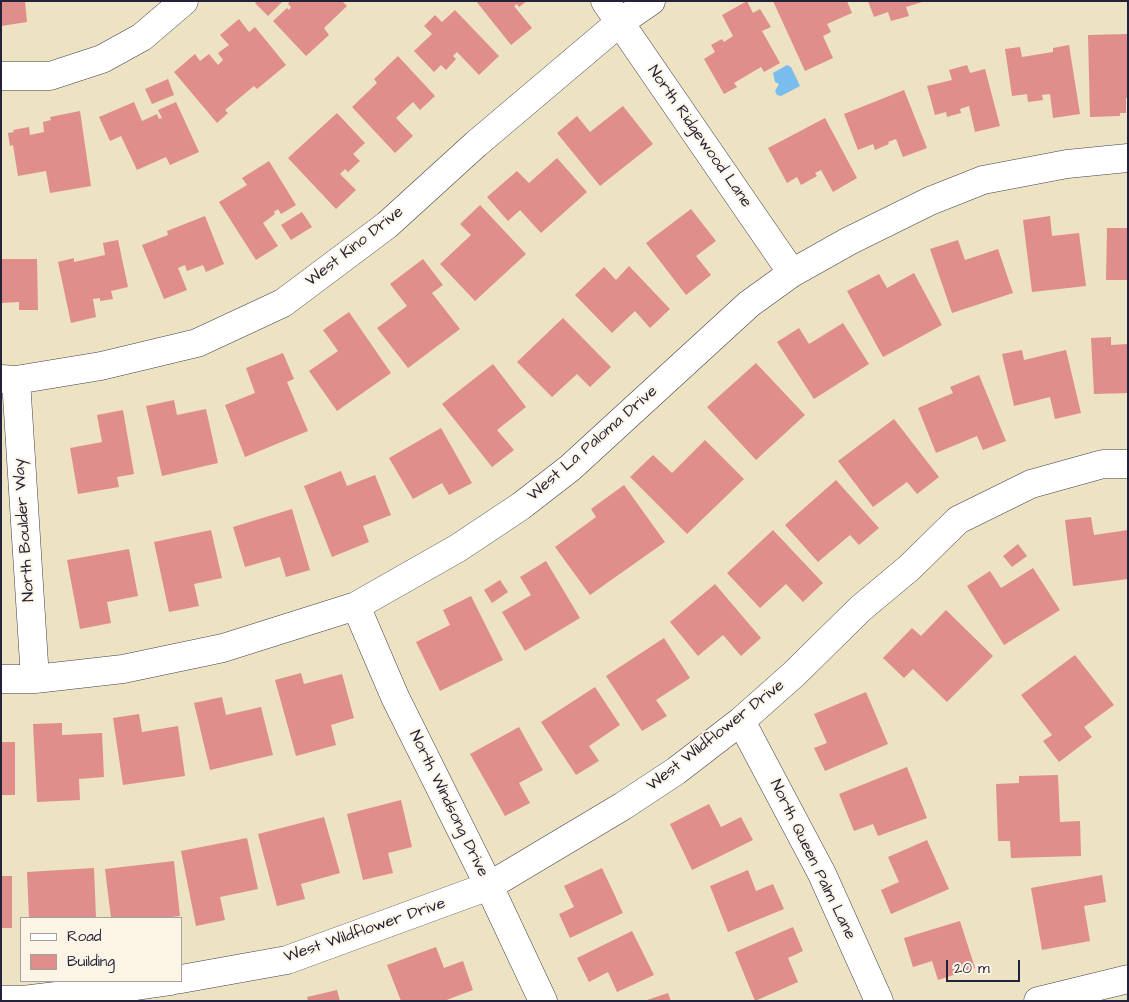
<!DOCTYPE html>
<html>
<head>
<meta charset="utf-8">
<style>
	body { margin:0 }
	#map { position:relative; width:1129px; height:1002px; overflow:hidden; background:#ede2c1; font-family:"Architects Daughter",sans-serif }
	canvas { display:block }
	.frame { position:absolute; inset:0; border:2px solid #22223b; pointer-events:none }
	.legend { position:absolute; left:20px; top:917px; width:162px; height:65px; box-sizing:border-box; background:#fcf5e5; border:1px solid #a5a1a1; margin:0; padding:6px 9px; list-style:none; font-size:15px; color:#22223b }
	.legend li { display:flex; align-items:center; gap:10px; height:25px }
	.legend b { width:25px; border:1px solid #a5a1a1 }
	.scale { position:absolute; left:946px; top:960px; width:74px; height:22px; box-sizing:border-box; border:2px solid #22223b; border-top:0; padding-left:6px; font-size:15px; line-height:18px; white-space:nowrap; color:#22223b; -webkit-text-stroke:4px #fcf5e5; paint-order:stroke }
</style>
</head>
<body>
<div id="map">
<canvas width="1129" height="1002"></canvas>
<div class="frame"></div>
<ul class="legend">
<li><b style="height:6px;background:#fff"></b>Road</li>
<li><b style="height:14px;background:#df8e8c"></b>Building</li>
</ul>
<div class="scale">20 m</div>
</div>
<script>
const ctx = document.querySelector('canvas').getContext('2d');
ctx.lineJoin = 'round';
function fillPath(path, color) { ctx.fillStyle = color; ctx.fill(path, 'evenodd'); }
const toPath = rows => new Path2D(rows.map(r => 'M' + r).join(''));
function trace(path, color, width, dash) { ctx.strokeStyle = color; ctx.lineWidth = width; ctx.lineCap = dash ? 'butt' : 'round'; ctx.setLineDash(dash || []); ctx.stroke(path); }
function drawText(font, color, halo, rows, align = 'center') {
  ctx.font = font + ' "Architects Daughter",sans-serif'; ctx.lineWidth = 4; ctx.setLineDash([]); ctx.textBaseline = 'middle'; ctx.strokeStyle = halo; ctx.fillStyle = color; for (const [text, x, y, turn = 0] of rows) {
    ctx.save(); ctx.translate(x, y); ctx.rotate((+turn || 0) * Math.PI / 180); ctx.textAlign = isNaN(turn) ? turn : align; if (halo) ctx.strokeText(text, 0, 0); ctx.fillText(text, 0, 0); ctx.restore();
  }
}
fillPath(toPath([
	[787,65,791,67,800,86,781,96,777,95,775,91,779,84,775,82,773,73]
]), '#78bdee');
fillPath(toPath([
	[1,1,25,1,27,22,1,26],
	[257,1,283,1,268,16,255,3],
	[290,1,342,1,347,6,324,28,329,35,306,56,273,21,287,8,289,10,291,7,288,4],
	[476,1,527,1,519,7,517,4,514,6,532,28,511,45],
	[747,1,753,13,760,9,771,27,762,31,780,63,764,72,761,67,734,83,737,87,724,94,704,59,715,52,711,45,722,39,724,42,733,36,722,15],
	[773,1,847,1,852,13,827,24,831,32,823,36,833,58,805,71],
	[868,1,922,1,922,2,906,7,909,16,891,21,888,12,874,17],
	[455,10,499,56,479,75,457,52,453,56,456,59,446,70,441,65,434,72,414,51,432,34,424,26,435,15,442,22],
	[239,19,249,32,255,27,286,65,257,89,254,86,225,110,228,113,217,123,174,72,195,54,200,61,209,54,218,65,223,60,218,53,229,45,220,35],
	[1128,34,1128,98,1126,98,1126,113,1120,113,1120,116,1090,117,1088,35],
	[1069,45,1080,114,1053,118,1050,94,1042,95,1043,100,1028,102,1027,94,1012,96,1005,49,1020,47,1022,57,1053,52,1053,48],
	[398,56,435,96,420,110,413,102,396,118,413,136,395,153,352,107,377,83,374,79],
	[967,65,970,73,985,69,1000,126,975,132,969,106,960,109,961,113,947,117,946,112,935,115,927,86,952,80,949,70],
	[168,79,174,95,152,104,145,89],
	[904,90,927,148,903,157,896,139,888,142,889,144,875,150,873,144,858,150,844,114],
	[134,102,142,121,157,114,159,119,162,118,158,110,176,102,199,152,170,165,166,157,137,170,121,136,110,141,99,117],
	[623,106,653,144,600,186,557,133,577,116,590,132],
	[80,111,91,186,50,193,46,171,18,176,13,145,10,146,8,133,14,132,13,130,29,127,30,135,44,132,43,122,51,120,50,117],
	[337,113,365,143,353,154,360,161,348,172,345,169,340,174,356,190,336,209,288,158],
	[825,118,857,178,833,192,821,170,815,173,817,176,801,185,797,177,787,183,768,148],
	[557,158,587,192,541,233,520,210,508,221,487,197,517,171,529,183],
	[269,161,296,205,281,214,278,209,274,212,275,214,263,223,278,246,256,260,219,202,247,185,242,178],
	[480,205,526,254,475,301,440,264,471,235,460,224],
	[691,209,716,241,696,256,711,275,686,295,646,243],
	[302,212,312,227,291,240,281,225],
	[205,216,224,264,206,272,203,265,187,271,185,265,178,268,187,290,164,299,142,245,168,235,167,231],
	[1050,216,1052,236,1079,233,1086,286,1032,292,1023,220],
	[1107,228,1128,228,1128,280,1106,280],
	[118,240,128,287,111,291,113,299,100,301,100,298,93,299,96,317,71,323,58,262,74,258,74,262,105,255,103,243],
	[958,240,965,260,998,249,1013,293,952,313,930,249],
	[1,259,37,259,38,310,19,310,19,302,1,303],
	[423,259,443,285,432,293,460,329,408,368,377,328,407,306,390,284],
	[629,266,670,309,650,328,635,311,612,333,575,295,604,267,616,280],
	[914,273,942,325,883,357,847,291,879,274,887,288],
	[349,312,391,373,337,411,309,371,338,351,323,330],
	[563,318,611,367,590,387,577,374,552,397,517,362],
	[843,323,869,364,814,399,777,342,799,328,809,344],
	[1111,337,1111,345,1128,344,1128,393,1094,394,1091,338],
	[1022,350,1024,360,1066,350,1081,413,1055,419,1050,397,1014,406,1002,354],
	[283,353,294,379,287,382,308,431,245,457,225,405,255,393,246,368],
	[756,363,805,415,756,460,707,407],
	[493,364,526,407,497,430,514,450,492,467,442,404],
	[979,375,1006,441,983,450,977,436,936,453,918,408,953,393,950,387],
	[174,400,177,415,206,409,218,463,162,476,146,406],
	[123,410,134,474,117,477,119,487,78,494,70,448,102,442,97,415],
	[894,419,939,477,917,494,907,482,873,507,838,461],
	[441,428,472,483,449,495,442,483,413,499,389,458],
	[705,440,744,479,687,534,630,477,653,455,672,473],
	[341,471,347,486,375,475,391,515,363,526,369,542,332,557,304,486],
	[836,480,879,528,859,545,850,535,818,562,785,525],
	[624,485,665,542,590,595,555,547,596,517,591,509],
	[292,509,310,570,286,577,280,557,245,567,233,527],
	[1091,517,1094,535,1128,530,1128,579,1073,586,1065,520],
	[211,530,222,578,194,584,199,606,169,612,154,542],
	[773,530,823,583,803,602,786,584,760,608,727,573],
	[1018,544,1027,556,1012,567,1003,556],
	[129,549,138,596,107,602,111,623,80,629,67,560],
	[546,561,580,618,525,651,502,612,531,595,520,577],
	[1033,568,1060,610,1004,645,967,586,990,571,1001,588],
	[500,580,508,592,492,603,484,590],
	[715,584,761,638,741,656,723,635,698,656,670,622],
	[471,596,503,660,440,691,416,642,450,625,443,610],
	[946,610,993,656,947,702,913,669,904,678,883,658,912,628,921,636],
	[664,638,690,678,656,700,667,716,642,731,606,676],
	[1075,655,1114,705,1084,727,1092,737,1059,762,1043,741,1052,735,1021,695],
	[301,673,304,684,342,674,354,718,331,725,336,745,296,756,275,680],
	[595,687,620,725,589,746,599,761,576,775,541,722],
	[866,692,888,744,825,771,814,748,827,743,814,714],
	[222,697,226,715,261,707,273,755,210,770,194,703],
	[139,714,142,732,178,726,185,776,123,785,113,718],
	[62,723,62,735,102,733,104,777,79,779,80,800,37,802,33,724],
	[519,727,543,770,519,783,530,803,505,816,470,754],
	[1,742,15,742,15,795,1,795],
	[907,767,927,818,878,836,873,824,854,831,839,794],
	[1058,775,1060,822,1080,821,1081,856,1011,858,1010,841,998,841,996,784,1019,783,1019,776],
	[401,800,412,847,388,853,393,873,363,880,347,814],
	[709,804,721,827,741,817,753,840,692,870,670,824],
	[324,817,340,873,301,884,305,899,277,906,258,834],
	[247,838,258,889,220,897,225,920,196,926,181,851],
	[927,840,949,889,891,914,881,890,899,882,888,857],
	[174,861,180,916,163,918,111,918,105,869],
	[94,868,96,918,29,918,27,872],
	[602,868,623,913,570,938,559,914,574,907,564,886],
	[748,870,756,891,773,884,784,909,728,932,710,886],
	[1102,875,1106,902,1084,906,1090,941,1042,950,1031,888],
	[1,876,12,876,12,928,1,928],
	[960,921,975,968,938,980,932,961,913,967,904,938],
	[793,927,803,951,788,958,798,982,755,1001,735,952],
	[632,931,654,975,617,992,608,972,589,982,577,958],
	[436,947,444,968,463,961,473,990,444,1001,401,1001,387,965],
	[337,990,340,1001,308,1001,307,997],
	[668,993,671,1001,647,1001,647,1000]
]), '#df8e8c');
const minor = toPath([
	[605,1,792,273],
	[1,76,50,76,102,59,142,37,184,1],
	[1,379,16,380,101,366,197,343,283,303,387,225,476,144,619,23,651,1],
	[16,380,35,679],
	[356,606,395,697,489,886,543,1001],
	[1,679,35,679,123,669,223,648,356,606,458,548,521,506,570,468,749,304,792,273,849,241,930,201,983,180,1067,164,1128,158],
	[741,721,822,874,879,1001],
	[181,979,287,960,489,886,623,806,676,771,741,721,794,674,860,609,909,568,958,520,1031,484,1103,464,1128,464],
	[1,1000,23,1000,115,989,171,981],
	[1038,1001,1128,979]
]);
trace(minor, '#403f4f', 29);
trace(minor, '#fff', 28);
drawText('16px', '#22223b', '#fcf5e5', [
	["North Ridgewood Lane",699,137,55],
	["West Kino Drive",355,247,-38],
	["West La Paloma Drive",593,444,-41],
	["North Boulder Way",25,530,-94],
	["West Wildflower Drive",716,736,-38],
	["North Windsong Drive",448,804,64],
	["North Queen Palm Lane",812,860,64],
	["West Wildflower Drive",365,931,-19]
]);
</script>
</body>
</html>
